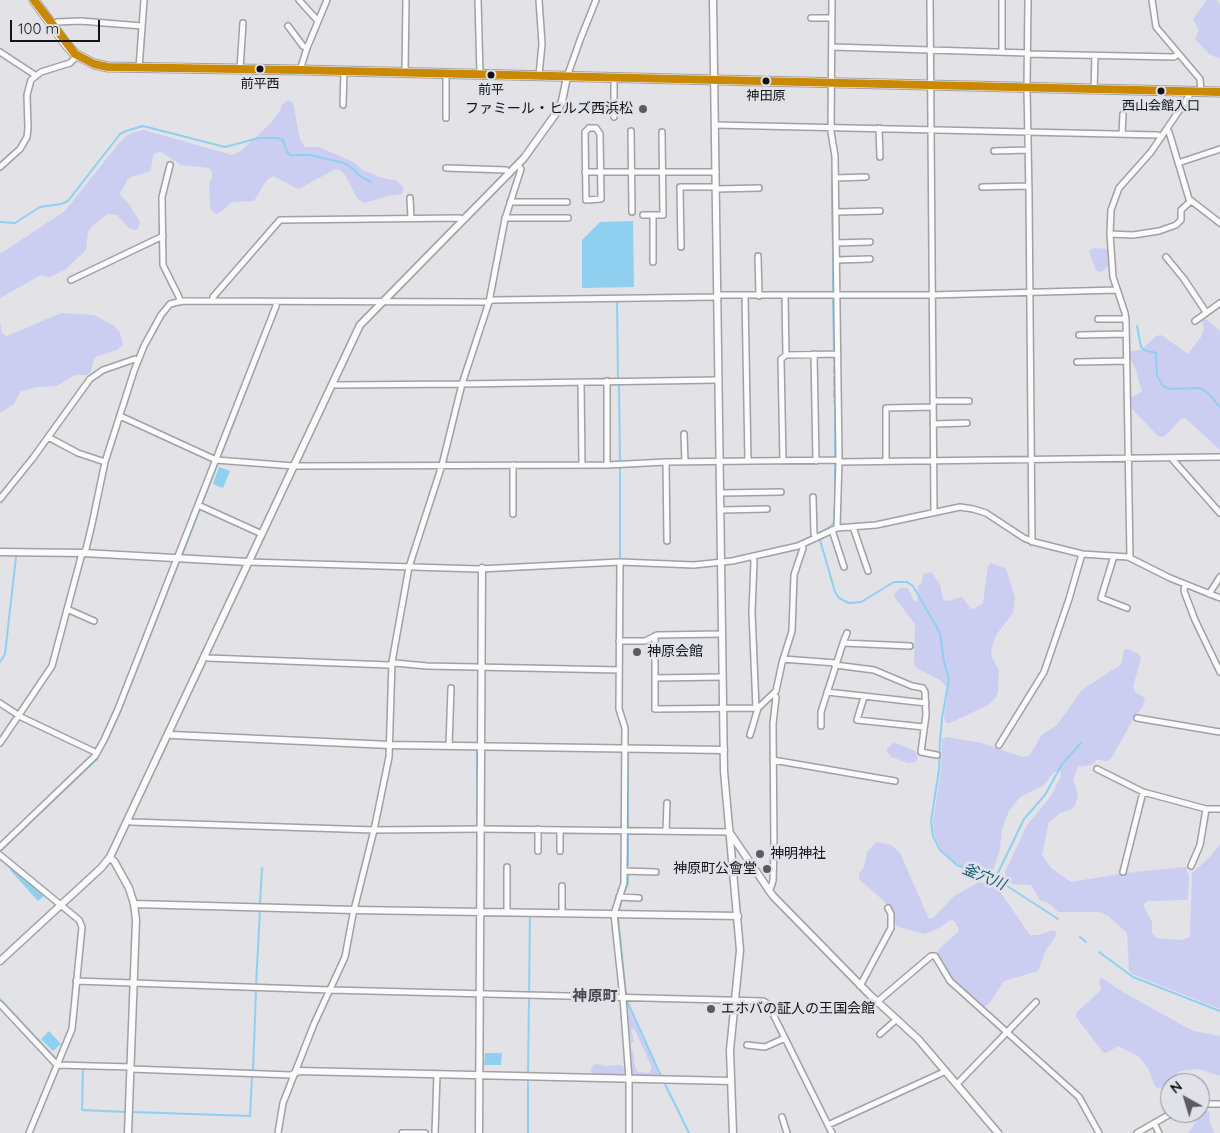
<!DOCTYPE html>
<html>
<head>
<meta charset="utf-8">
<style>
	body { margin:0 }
	#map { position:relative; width:1220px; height:1133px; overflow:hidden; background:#e2e2e7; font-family:Quicksand,sans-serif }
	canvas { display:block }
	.north { position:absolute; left:1160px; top:1073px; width:50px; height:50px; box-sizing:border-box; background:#e0e1e9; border:1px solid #8e8f95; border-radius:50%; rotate:321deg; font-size:14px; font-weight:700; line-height:20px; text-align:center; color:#131316 }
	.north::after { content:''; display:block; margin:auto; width:18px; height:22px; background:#5b5b5f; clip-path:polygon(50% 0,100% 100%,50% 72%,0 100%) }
	.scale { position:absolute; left:10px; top:20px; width:90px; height:22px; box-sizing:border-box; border:2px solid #131316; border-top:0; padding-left:6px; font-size:15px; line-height:18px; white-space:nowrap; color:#131316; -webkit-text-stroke:4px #e0e1e9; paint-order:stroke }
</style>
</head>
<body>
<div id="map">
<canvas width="1220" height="1133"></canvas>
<div class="north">N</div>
<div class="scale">100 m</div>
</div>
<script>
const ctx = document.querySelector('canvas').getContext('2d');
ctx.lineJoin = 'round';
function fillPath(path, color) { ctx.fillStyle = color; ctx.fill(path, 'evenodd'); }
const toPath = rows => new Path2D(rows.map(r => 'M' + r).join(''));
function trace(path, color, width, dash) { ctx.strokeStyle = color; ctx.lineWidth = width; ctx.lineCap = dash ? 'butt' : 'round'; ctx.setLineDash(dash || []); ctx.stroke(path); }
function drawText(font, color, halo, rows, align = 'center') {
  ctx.font = font + ' Quicksand,"Noto Sans JP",sans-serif'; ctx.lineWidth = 5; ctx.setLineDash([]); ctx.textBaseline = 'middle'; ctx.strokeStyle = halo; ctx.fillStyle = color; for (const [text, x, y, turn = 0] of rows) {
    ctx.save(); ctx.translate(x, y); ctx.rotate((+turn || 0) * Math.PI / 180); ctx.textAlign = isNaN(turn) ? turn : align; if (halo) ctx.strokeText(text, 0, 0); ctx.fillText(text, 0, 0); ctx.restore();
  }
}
fillPath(toPath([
	[1207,0,1217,0,1220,5,1220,59,1209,54,1195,39,1199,30,1193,19],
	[288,100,292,102,294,107,300,140,305,147,319,147,353,162,363,170,379,177,397,181,403,187,403,191,402,194,388,196,364,203,357,198,345,175,341,171,336,169,298,189,273,176,267,180,254,201,232,202,222,211,217,214,212,211,210,206,209,183,212,178,212,172,209,168,181,165,160,151,153,155,151,169,149,172,133,176,128,179,120,193,121,196,129,204,140,222,138,229,135,230,129,228,117,215,109,214,105,216,94,224,88,232,86,250,65,270,49,277,41,275,0,298,0,254,65,211,119,143,126,136,134,132,144,130,232,155,241,151,271,123,280,111,282,105],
	[1097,248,1107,249,1109,252,1109,265,1103,271,1099,272,1096,270,1089,252,1091,249],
	[61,313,94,315,114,326,120,333,123,345,117,350,97,356,94,359,91,372,87,375,75,375,57,386,36,387,20,392,14,404,0,413,0,322,2,333,7,336],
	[1205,318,1220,331,1220,450,1185,418,1181,419,1166,435,1162,437,1158,436,1132,409,1130,404,1131,398,1141,392,1142,390,1139,383,1137,372,1130,358,1130,351,1141,350,1156,336,1161,335,1188,354,1201,337,1204,328,1202,320],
	[991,563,1006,569,1015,597,1013,613,996,635,991,651,992,658,999,670,998,692,996,697,988,705,948,724,945,722,944,718,948,688,940,680,917,668,914,665,915,624,895,598,894,594,900,588,908,588,914,601,917,601,918,586,922,582,923,574,931,572,940,584,943,600,947,601,962,597,970,608,974,609,983,603,988,566],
	[1128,649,1138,654,1141,658,1133,687,1135,692,1145,698,1143,707,1135,716,1111,759,1107,761,1097,760,1091,765,1078,767,1073,779,1078,795,1075,806,1070,810,1060,813,1049,822,1042,855,1051,868,1071,882,1125,873,1186,867,1189,877,1188,897,1187,900,1148,901,1143,905,1152,922,1152,932,1156,938,1181,940,1190,937,1192,873,1210,857,1220,844,1220,1009,1132,974,1129,970,1127,933,1108,916,1099,912,1058,912,1050,904,1040,900,1031,885,1013,884,1006,880,1005,872,1027,825,1051,796,1061,776,1060,770,1054,772,1044,785,1020,797,1009,811,1002,829,1000,849,994,868,990,872,964,867,951,860,941,849,935,836,933,821,941,770,942,739,947,737,982,743,1022,757,1029,756,1040,738,1043,734,1056,726,1082,690,1120,665,1122,661,1124,650],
	[893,743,898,744,915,751,918,758,916,762,908,763,891,757,886,750],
	[876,842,891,845,900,853,929,919,933,918,954,896,979,882,992,886,1001,893,1030,935,1038,935,1053,930,1056,932,1056,936,1046,950,1038,971,1004,981,988,1005,983,1007,981,1006,952,979,938,956,937,953,939,949,958,932,959,929,954,921,950,920,939,928,925,934,899,927,896,925,893,914,885,902,859,879,859,874,864,867,867,852],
	[1102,978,1121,991,1184,1026,1194,1031,1220,1036,1220,1076,1199,1069,1180,1071,1176,1075,1174,1083,1170,1083,1170,1087,1157,1088,1154,1085,1148,1068,1138,1056,1118,1046,1106,1053,1103,1052,1076,1017,1076,1013,1101,990,1099,980],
	[627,1004,659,1073,658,1077,633,1076,632,1075,629,1051,631,1049,633,1051,635,1067,638,1072,649,1073,652,1068,634,1028,631,1030,634,1041,631,1044,629,1043,626,1006],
	[597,1064,605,1066,620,1065,623,1066,626,1071,622,1075,618,1076,595,1075,590,1071,593,1065],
	[1205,1110,1209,1112,1210,1124,1215,1133,1189,1133,1202,1112]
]), '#cbcef0');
fillPath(toPath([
	[633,221,634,287,582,288,582,240,600,222],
	[219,467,230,471,223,488,213,484],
	[11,868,44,896,38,901,10,870],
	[49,1031,61,1044,53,1051,41,1039],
	[485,1053,502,1053,501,1065,484,1065]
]), '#8fd0f1');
trace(toPath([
	[829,0,829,7],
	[829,9,829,15],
	[829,46,829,20],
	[832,174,832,209],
	[832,212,833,247],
	[0,222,15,223,40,207,61,204,68,201,120,134,126,131,143,126,225,147,259,138,277,138,283,140,287,152,290,155,310,155,344,163,352,168,360,176,371,182],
	[833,250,833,292],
	[833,299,834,352],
	[617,301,618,378],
	[1137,326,1141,347,1144,350,1156,353,1157,376,1163,386,1170,389,1200,388,1209,394,1220,407],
	[834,356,834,362],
	[834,366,834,373],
	[834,377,834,386],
	[619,384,620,462],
	[834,389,834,398],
	[834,401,835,405],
	[835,408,835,436],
	[835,439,835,457],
	[220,458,258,360],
	[620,466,620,557],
	[835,490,835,464],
	[835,501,835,494],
	[202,503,218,463],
	[820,533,831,526,834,522,835,504],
	[820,540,835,592,839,598,849,603,861,602,894,582,907,582,913,586,940,633,944,662,949,679,942,718,940,741,939,770,931,821,933,836,940,850,957,865,998,880,1058,919],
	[183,553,200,509],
	[0,662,5,654,16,557],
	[478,664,479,573],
	[478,742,478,672],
	[477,824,477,750],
	[628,828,628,753],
	[477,833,477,839],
	[1,850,97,759,121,710,179,562],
	[628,865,628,834],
	[995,879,1024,819,1045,795,1062,764,1081,743],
	[624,893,628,883,628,873],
	[260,903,262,868],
	[477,908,477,841],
	[619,911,622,899],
	[484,916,530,916,529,993],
	[618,918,626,994],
	[1080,937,1086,942],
	[1099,952,1133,977,1220,1011],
	[256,985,260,910],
	[0,999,57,1060],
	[627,1001,661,1076],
	[81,1068,83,1068,82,1110,125,1112],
	[253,1071,256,990],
	[528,1074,529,998],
	[665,1084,689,1133],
	[133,1112,250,1116,252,1076],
	[528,1133,528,1080]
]), '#8fd0f1', 2);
const minor = toPath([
	[299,0,318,21],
	[478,0,480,74],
	[832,0,831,132,835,156,839,460,837,528],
	[930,0,934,512],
	[1002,0,1002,52],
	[1028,0,1027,88,1029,195,1032,542],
	[1152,0,1156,27,1200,79,1201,92],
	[811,18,832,18],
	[52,26,57,22,81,21,142,26],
	[288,26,303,46,307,48],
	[832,47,1028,53],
	[0,52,35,75],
	[1028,54,1174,57,1178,54],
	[139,68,144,0],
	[240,69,243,23],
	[300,70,307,48,327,0],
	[405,73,406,0],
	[446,74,446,118],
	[539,76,542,44,539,0],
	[567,77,580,40,596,0],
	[1094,90,1095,56],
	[343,105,344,71],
	[614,117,614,78],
	[715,125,1158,135,1161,137],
	[589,128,596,128,600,134,601,199,586,200,585,132,589,128],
	[879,128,880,157],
	[1166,130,1169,132,1189,199,1220,223],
	[631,131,632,212],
	[1122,134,1123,114],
	[994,151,1028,150],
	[1178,163,1220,149],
	[170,165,162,197,163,265,179,297,180,302],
	[0,167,20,149,27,137,28,128,27,95,31,80,41,72,70,63,77,56],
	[446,168,506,170,509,174],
	[585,172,716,172],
	[835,178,866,177],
	[982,187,1029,186],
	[716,189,759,188],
	[410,198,411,218],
	[510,202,567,202],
	[836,212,880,211],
	[643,215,663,215,662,132],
	[653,215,653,262],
	[505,218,568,218],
	[1110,234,1133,235,1159,231,1176,225,1181,220,1181,210,1191,201],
	[836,243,870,242],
	[681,247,680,187,716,187],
	[758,256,759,296],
	[1166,257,1184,279,1206,312],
	[837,260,870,259],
	[71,280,163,236],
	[717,295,931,295,1117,290],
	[745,296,748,461],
	[785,296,786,355],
	[213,301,213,297,280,220,460,218,463,220],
	[1098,319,1126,319],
	[1195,321,1220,303],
	[1079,335,1126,334],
	[814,354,816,461],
	[1077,362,1127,361],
	[607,381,607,465],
	[581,382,582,465],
	[332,384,336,385,462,384,719,380],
	[933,401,969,401],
	[120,416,216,460,294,466,607,465,666,462,839,460],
	[933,424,967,423],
	[684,434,685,462],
	[48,437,78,453,105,462],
	[1172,458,1173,460,1220,513],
	[783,461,781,359,786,355,838,354],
	[886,461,886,408,933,407],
	[666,462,667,541],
	[839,462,1220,457],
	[720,493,781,492],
	[813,497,814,534,816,538],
	[0,499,33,458,90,379,103,370,135,359,138,360],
	[198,505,262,534],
	[721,510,767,509],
	[513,514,513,465],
	[853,527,868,571],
	[832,530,844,567],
	[753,556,754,562,752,612,756,708],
	[1114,556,1101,598,1127,608],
	[1130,558,1126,320,1125,313,1113,277,1110,234,1111,210,1119,188,1151,152,1189,96,1189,92],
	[248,562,479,569,620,562,694,565,732,561,798,546,837,528,876,525,960,507,973,509,986,513,1024,538,1034,542,1082,554,1128,557,1170,578,1220,598],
	[620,562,619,709,625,728,624,883,614,914,623,998,629,1079,629,1133],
	[1185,584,1184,591,1195,620,1220,672],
	[1209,594,1220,577],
	[67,609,94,621],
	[655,636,655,709,758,708,776,691,782,663,792,631,794,575,803,548,802,544],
	[619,641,645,641,657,635,722,634],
	[843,643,847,633],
	[204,656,208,658,389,665,395,663,427,666,619,670],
	[783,659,836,663],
	[835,665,874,670,912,686,923,688,925,692,926,715,921,752,937,755],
	[655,678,723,677],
	[827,692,926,703],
	[864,697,857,720,924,727],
	[0,703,21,717,97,753],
	[1137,718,1220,732],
	[821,726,821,712,843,643,910,646],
	[750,735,758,708],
	[0,743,52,666,81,557,86,549,92,524,105,462,134,371,144,346,161,315,170,304,182,301,486,302,493,300,717,297],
	[999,745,1044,672,1069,599,1082,554],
	[449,746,451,688],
	[773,760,895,781],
	[1097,769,1143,792,1206,809,1220,809],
	[127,820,131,822,374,830,481,829,729,832],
	[666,831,667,803],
	[0,847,95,756,104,740,118,709,276,306,276,302],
	[774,849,804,849],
	[538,851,538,829],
	[560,851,560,830],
	[0,855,79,920,82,927,72,1029,29,1133],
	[1191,866,1200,845,1206,809],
	[624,871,656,872],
	[1123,872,1143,792],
	[768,890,771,887,773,881,774,849,773,724,776,697,773,694],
	[619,897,639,898],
	[507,912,507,867],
	[562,913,562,886],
	[76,981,330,990,763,1001,768,1004,832,1133],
	[860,986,891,928,891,914,888,908],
	[877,1002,931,956,935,956,950,981,1079,1097,1099,1133],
	[0,1004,57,1065,131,1067],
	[880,1034,897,1019],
	[747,1045,765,1047,785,1038],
	[131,1069,291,1075,295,1073],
	[957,1084,1036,1002],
	[1200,1104,1220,1104],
	[782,1117,787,1133],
	[1154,1123,1159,1133],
	[828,1125,946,1071],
	[278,1133,283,1103,314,1024,345,957,353,914,374,830,389,757,392,662,409,567,442,465,462,384,489,302,505,219,521,169,518,165],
	[402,1133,425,1133],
	[435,1133,437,1075],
	[1137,1133,1172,1113]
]);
const tertiary = toPath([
	[713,0,724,771,740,950,730,1050,733,1133],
	[0,552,83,553,248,562],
	[168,733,172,735,390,745,724,750],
	[730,833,773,896,869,994,918,1039,998,1133],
	[109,858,114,861,129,888,134,904,136,920,128,1133],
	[134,904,354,910,738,916],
	[0,961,101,868,110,857,360,325,524,158,557,112,562,101,567,77],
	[295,1073,299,1071,731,1081],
	[479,1133,482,568]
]);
const primary = toPath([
	[34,0,66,44,75,54,94,64,108,67,300,70,1220,92]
]);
trace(minor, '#a1a1a4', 8);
trace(tertiary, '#a1a1a4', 9);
trace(primary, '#a1a1a4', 11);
trace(minor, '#fbfbfb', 5);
trace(tertiary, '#fbfbfb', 6);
trace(primary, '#fbfbfb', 9);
trace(toPath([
	[34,0,75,54,94,64,108,67,300,70,1220,92]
]), '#c98904', 8);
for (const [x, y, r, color] of [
	[260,69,4.5,"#131316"],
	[491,75,4.5,"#131316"],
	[766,81,4.5,"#131316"],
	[1161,91,4.5,"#131316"],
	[643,109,5,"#5b5b5f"],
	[637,652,5,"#5b5b5f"],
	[760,854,5,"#5b5b5f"],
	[767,869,5,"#5b5b5f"],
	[711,1009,5,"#5b5b5f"]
]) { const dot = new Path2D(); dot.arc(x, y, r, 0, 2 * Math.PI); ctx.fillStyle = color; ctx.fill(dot); trace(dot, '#e0e1e9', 2); }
drawText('13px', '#131316', '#e0e1e9', [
	["前平西",260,84],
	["前平",491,90],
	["神田原",766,96],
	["西山会館入口",1161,106]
]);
drawText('14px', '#131316', '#e0e1e9', [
	["ファミール・ヒルズ西浜松",633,109,"right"],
	["神原会館",647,652],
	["神明神社",770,854],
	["神原町公會堂",757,869,"right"],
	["エホバの証人の王国会館",721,1009]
], 'left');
drawText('italic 15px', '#115c7a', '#e0e1e9', [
	["釜穴川",984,877,23]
]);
drawText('bold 15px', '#48494f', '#e0e1e9', [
	["神原町",595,996]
]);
</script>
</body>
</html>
